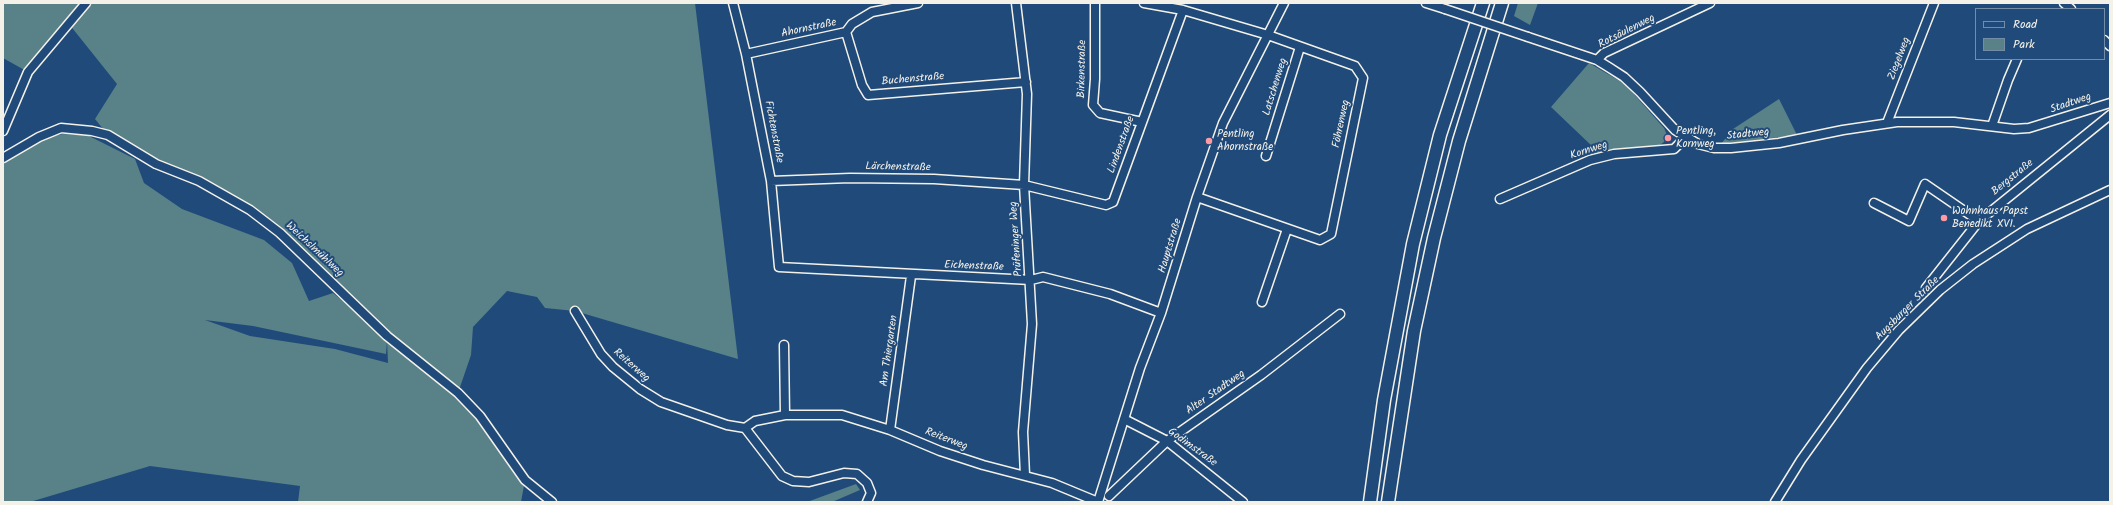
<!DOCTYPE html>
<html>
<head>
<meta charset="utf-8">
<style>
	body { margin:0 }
	#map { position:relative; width:2113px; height:505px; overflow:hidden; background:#1f4a7a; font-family:Kalam,sans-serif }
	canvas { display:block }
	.frame { position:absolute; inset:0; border:4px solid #f4f1e8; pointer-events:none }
	.legend { position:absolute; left:1975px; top:8px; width:130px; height:52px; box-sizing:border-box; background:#1f4a7a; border:1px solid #748da6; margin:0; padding:5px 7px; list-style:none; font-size:12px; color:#f4f1e8 }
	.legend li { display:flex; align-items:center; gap:8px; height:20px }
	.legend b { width:20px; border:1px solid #748da6 }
</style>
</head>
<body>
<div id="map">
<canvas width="2113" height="505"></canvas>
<div class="frame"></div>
<ul class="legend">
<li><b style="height:5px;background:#1f4a7a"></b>Road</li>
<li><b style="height:11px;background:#598188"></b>Park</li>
</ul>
</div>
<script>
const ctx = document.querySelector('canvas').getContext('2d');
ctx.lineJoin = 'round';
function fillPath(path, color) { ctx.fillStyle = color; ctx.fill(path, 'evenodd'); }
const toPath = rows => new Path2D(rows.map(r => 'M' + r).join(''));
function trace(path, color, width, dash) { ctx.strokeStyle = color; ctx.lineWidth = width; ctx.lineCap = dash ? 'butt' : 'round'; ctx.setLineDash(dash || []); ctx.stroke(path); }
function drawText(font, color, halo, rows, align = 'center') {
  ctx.font = font + ' Kalam,sans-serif'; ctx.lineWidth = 4; ctx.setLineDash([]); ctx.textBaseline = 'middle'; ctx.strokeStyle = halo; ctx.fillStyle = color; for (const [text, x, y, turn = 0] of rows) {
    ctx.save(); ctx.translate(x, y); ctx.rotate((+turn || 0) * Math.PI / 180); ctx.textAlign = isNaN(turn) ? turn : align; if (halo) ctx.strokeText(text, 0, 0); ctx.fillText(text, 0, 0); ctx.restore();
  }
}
fillPath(toPath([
	[3,3,695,3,738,359,575,311,545,308,537,297,507,291,473,327,471,355,458,393,525,480,521,502,298,502,300,486,150,466,30,502,3,502,3,161,42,138,63,134,87,135,135,159,144,183,182,209,264,240,292,263,309,301,333,293,382,333,250,210,156,164,108,135,95,119,117,84,69,24,28,72,3,58],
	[205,320,253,326,386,354,387,341,388,363,335,349,250,336],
	[1518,3,1538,3,1530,25,1514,16],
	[1589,63,1625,84,1664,128,1667,135,1664,142,1657,147,1589,156,1594,148,1551,107],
	[1779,99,1797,135,1721,144,1733,129],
	[856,484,860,490,832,502,807,502]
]), '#598188');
const minor = toPath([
	[733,3,746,54,771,181,779,267,1031,280,1043,277,1110,294,1161,313],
	[1016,3,1027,94,1024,185,1032,324,1023,432,1025,475],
	[1095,3,1095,79,1093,105,1100,113,1142,122],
	[1144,3,1183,10,1268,35,1355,66,1363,78,1331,234,1320,240,1197,197],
	[1426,3,1445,9],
	[2064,3,2071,9],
	[846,32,862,85,868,95,1026,82],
	[1528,37,1597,60,1610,68,1624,77,1640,92,1675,130,1698,144,1714,148,1731,148,1779,143,1843,130,1897,122,1954,122,2014,129,2029,128,2110,103],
	[2104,40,2110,46],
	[746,54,846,32,852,24,872,12,918,3],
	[1597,60,1604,53,1710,3],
	[1887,123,1934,3],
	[1992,126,2008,80,2017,59],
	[3,131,28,72,86,3],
	[1266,156,1300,47],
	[3,158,39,137,61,128,92,131,108,135,156,164,199,181,250,210,280,233,387,336,458,393,480,416,525,480,552,502],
	[771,181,850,178,934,179,1024,185,1106,205,1113,202,1183,10],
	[1500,199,1590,160,1614,154,1674,149,1686,137],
	[1874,203,1909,221,1925,184,1979,221],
	[1926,288,1979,221,2110,115],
	[1262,302,1287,229],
	[575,311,601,354,613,367,640,389,661,402,727,425,745,428,755,421,785,415,842,415,890,430,940,451,983,465,1052,483,1098,502],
	[784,345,785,415],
	[1124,419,1167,441,1243,502],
	[745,428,782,476,793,481,809,482,844,473,857,474,867,483,871,493,867,502],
	[890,430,911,276],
	[1109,496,1167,441,1261,375,1340,314],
	[1098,502,1140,368,1161,313,1197,197,1223,123,1284,3],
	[1775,502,1801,460,1867,368,1899,330,1940,290,1973,264,2027,229,2110,190]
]);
const highway = toPath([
	[1370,502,1384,400,1413,244,1440,135,1483,3],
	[1388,502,1414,331,1434,238,1459,141,1502,3]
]);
trace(minor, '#f4f1e8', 11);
trace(highway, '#f4f1e8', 15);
trace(minor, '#1f4a7a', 8);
trace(highway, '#1f4a7a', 12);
const minorBridge = toPath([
	[1445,9,1528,37]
]);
trace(minorBridge, '#f4f1e8', 11, []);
trace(minorBridge, '#1f4a7a', 8);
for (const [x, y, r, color] of [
	[1668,138,4,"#ff9aa2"],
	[1209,141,4,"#ff9aa2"],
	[1944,218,4,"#ff9aa2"]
]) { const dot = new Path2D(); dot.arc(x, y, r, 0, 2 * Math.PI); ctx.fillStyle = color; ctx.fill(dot); trace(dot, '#1f4a7a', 1.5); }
drawText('11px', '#f4f1e8', '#1f4a7a', [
	["Ahornstraße",809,29,-12],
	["Rotsäulenweg",1627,32,-27],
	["Ziegelweg",1900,59,-69],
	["Birkenstraße",1083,69,-89],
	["Buchenstraße",913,80,-5],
	["Latschenweg",1276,87,-73],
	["Stadtweg",2071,104,-19],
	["Föhrenweg",1342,124,-78],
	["Fichtenstraße",773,132,79],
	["Stadtweg",1748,135,-6],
	["Lindenstraße",1122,145,-70],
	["Kornweg",1589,151,-18],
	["Lärchenstraße",898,168,1],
	["Bergstraße",2013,178,-39],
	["Prüfeninger Weg",1017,239,-94],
	["Hauptstraße",1171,246,-73],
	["Weichslmühlweg",314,250,43],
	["Eichenstraße",974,267,2],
	["Augsburger Straße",1908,309,-45],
	["Am Thiergarten",890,351,-82],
	["Reiterweg",631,366,41],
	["Alter Stadtweg",1216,393,-35],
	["Reiterweg",946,440,21],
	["Godimstraße",1192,448,36]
]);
drawText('11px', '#f4f1e8', '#1f4a7a', [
	["Pentling,",1676,132],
	["Kornweg",1676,145],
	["Pentling",1217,135],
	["Ahornstraße",1217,148],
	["Wohnhaus Papst",1952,212],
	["Benedikt XVI.",1952,225]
], 'left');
</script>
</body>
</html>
